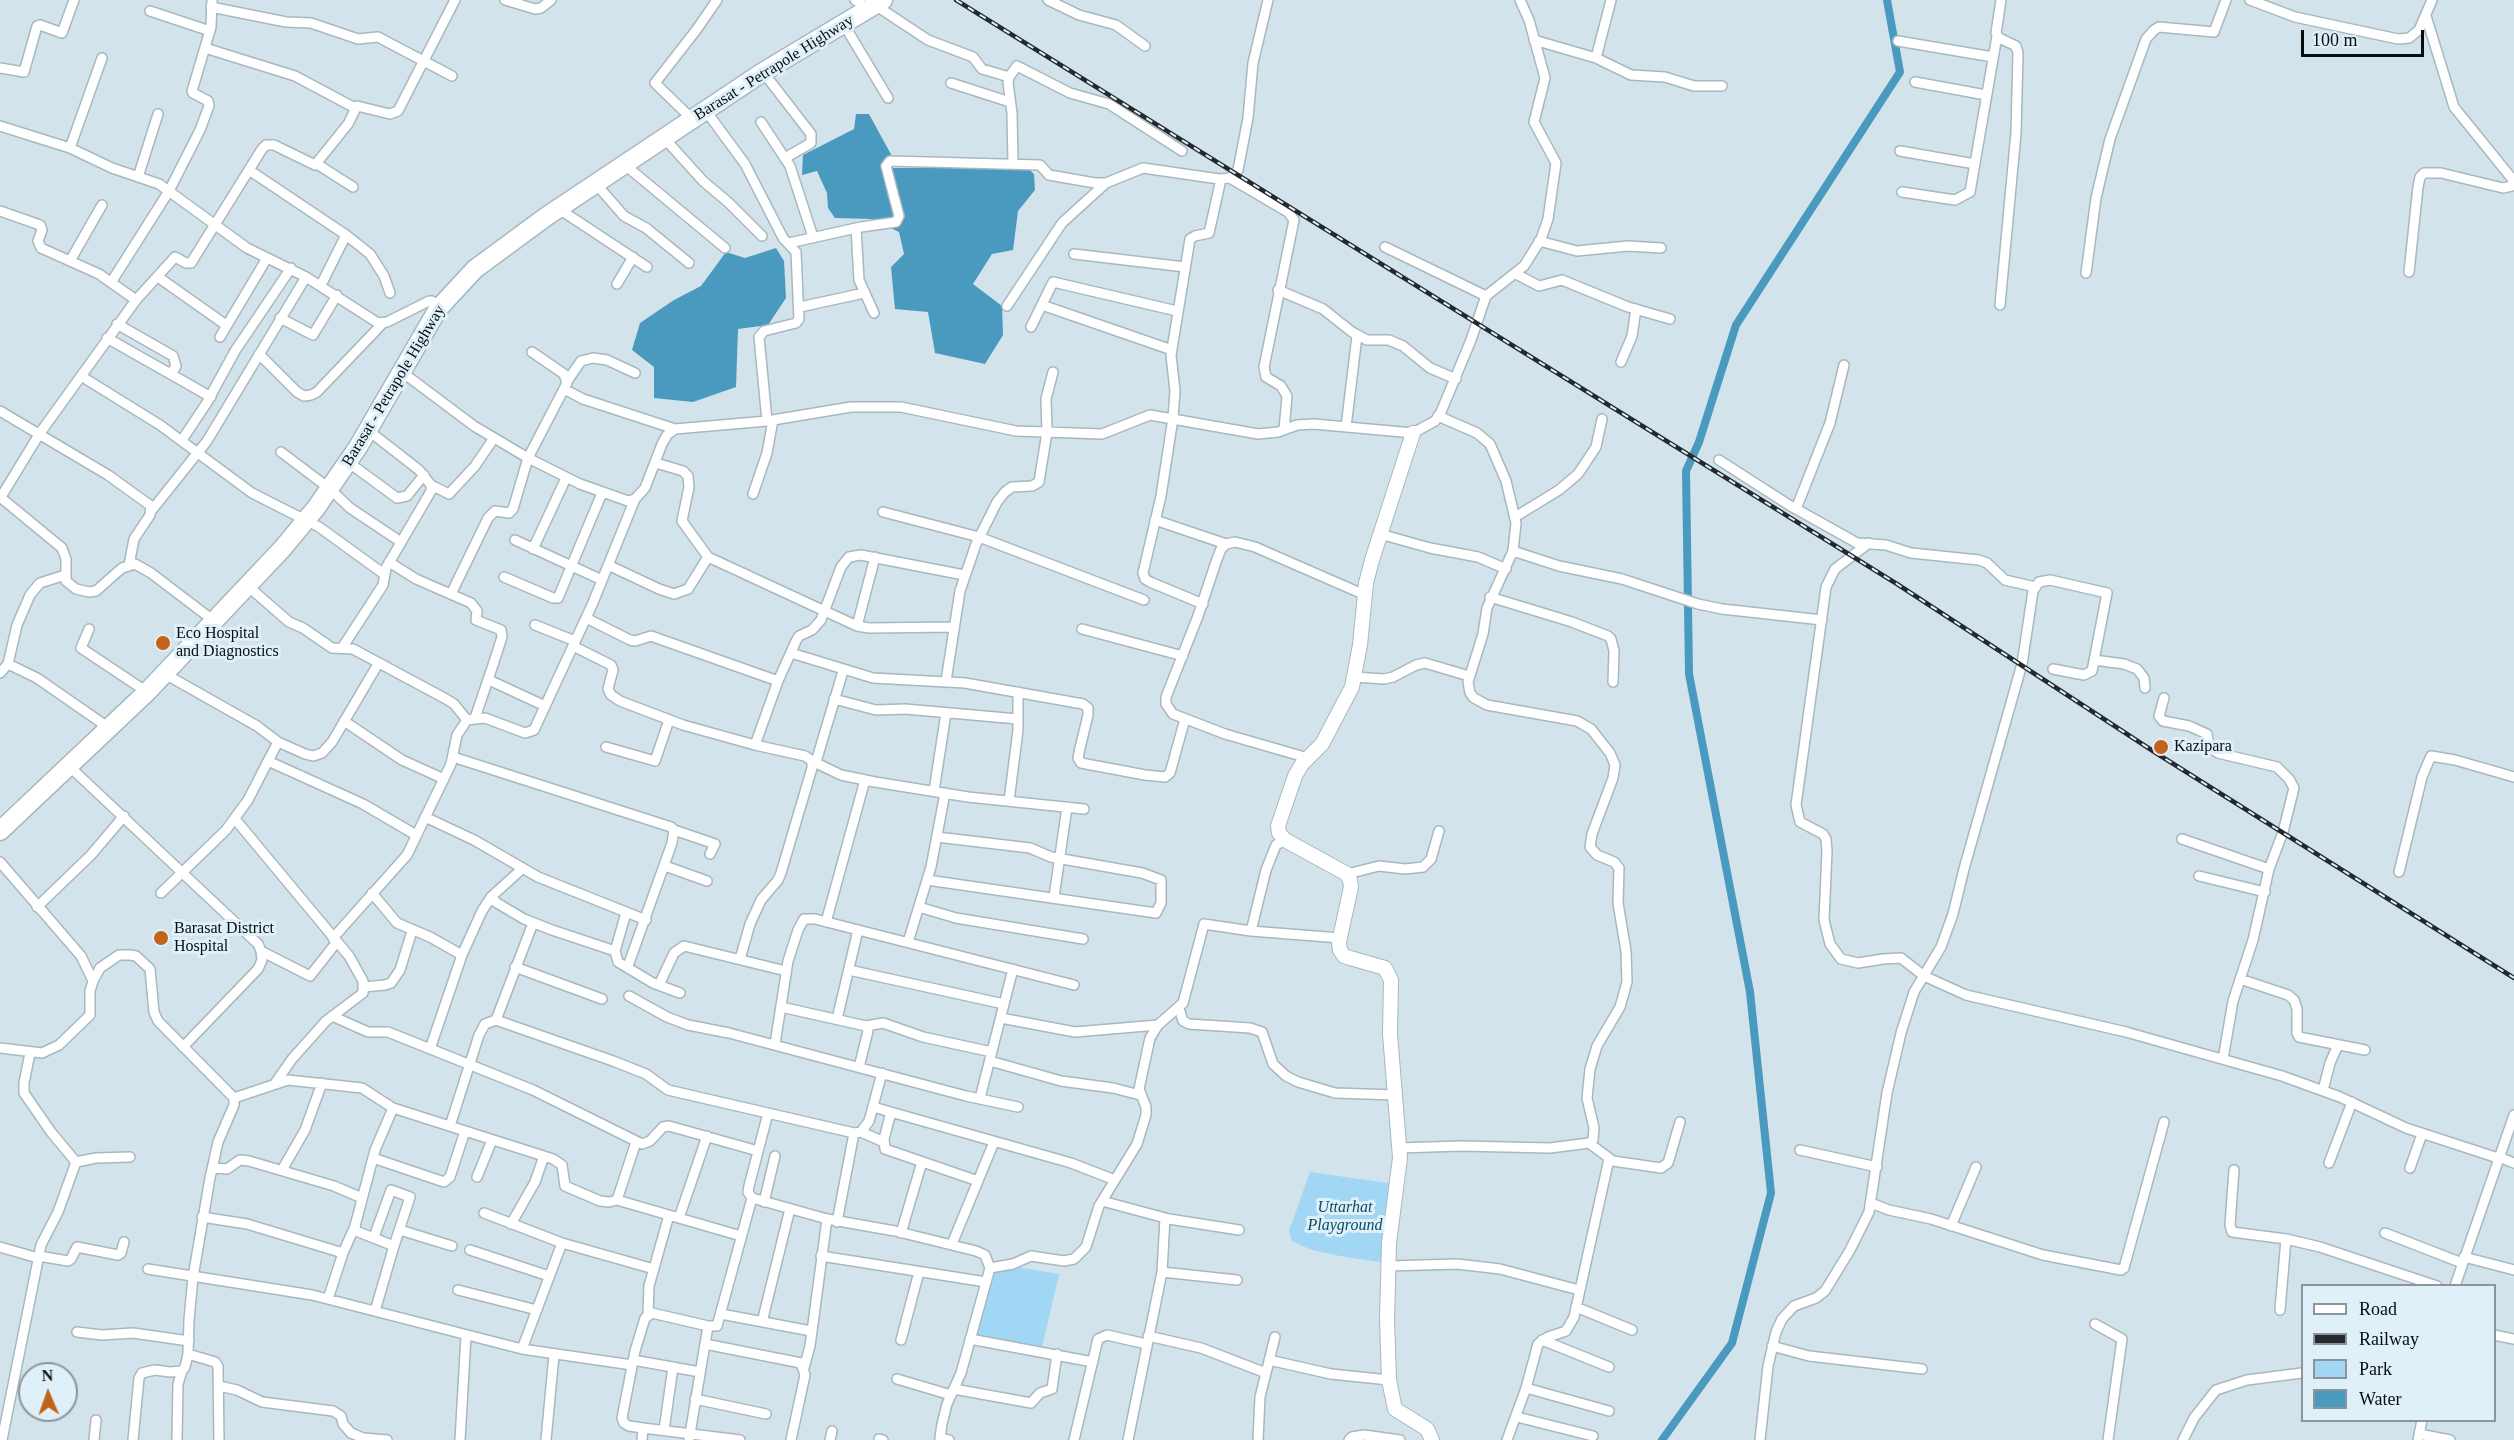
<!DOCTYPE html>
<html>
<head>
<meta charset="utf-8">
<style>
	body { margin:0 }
	#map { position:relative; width:2514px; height:1440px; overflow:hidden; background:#d3e3eb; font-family:"Times New Roman",serif }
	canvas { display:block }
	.legend { position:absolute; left:2301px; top:1284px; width:195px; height:138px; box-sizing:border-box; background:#e0f0f9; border:2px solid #8a959c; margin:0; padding:8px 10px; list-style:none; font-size:18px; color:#080d10 }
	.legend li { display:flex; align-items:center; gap:12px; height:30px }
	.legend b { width:30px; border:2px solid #8a959c }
	.north { position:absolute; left:18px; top:1362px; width:60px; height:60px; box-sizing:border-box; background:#e0f0f9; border:2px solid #8a959c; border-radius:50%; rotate:358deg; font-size:16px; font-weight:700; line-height:24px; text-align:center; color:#080d10 }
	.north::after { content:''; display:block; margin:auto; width:21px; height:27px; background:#c16319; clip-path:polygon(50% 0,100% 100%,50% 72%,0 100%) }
	.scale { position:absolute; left:2301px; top:30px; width:123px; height:27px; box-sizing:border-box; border:3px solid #080d10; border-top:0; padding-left:8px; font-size:18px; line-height:21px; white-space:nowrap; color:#080d10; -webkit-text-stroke:4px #e0f0f9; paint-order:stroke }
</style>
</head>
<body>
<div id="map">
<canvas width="2514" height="1440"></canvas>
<ul class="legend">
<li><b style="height:8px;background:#fff"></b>Road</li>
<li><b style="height:8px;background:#23292d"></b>Railway</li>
<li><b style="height:16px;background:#a1d7f4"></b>Park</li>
<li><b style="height:16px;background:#4a99bf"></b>Water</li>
</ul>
<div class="north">N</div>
<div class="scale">100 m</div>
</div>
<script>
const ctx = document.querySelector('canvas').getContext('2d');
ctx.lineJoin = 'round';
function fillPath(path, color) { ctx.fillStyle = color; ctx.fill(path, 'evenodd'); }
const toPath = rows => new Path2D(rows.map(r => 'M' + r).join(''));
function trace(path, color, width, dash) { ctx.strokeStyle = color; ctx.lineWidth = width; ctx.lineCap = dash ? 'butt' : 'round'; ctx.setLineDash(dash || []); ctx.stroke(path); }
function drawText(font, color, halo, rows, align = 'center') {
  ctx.font = font + ' "Times New Roman",serif'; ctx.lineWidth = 6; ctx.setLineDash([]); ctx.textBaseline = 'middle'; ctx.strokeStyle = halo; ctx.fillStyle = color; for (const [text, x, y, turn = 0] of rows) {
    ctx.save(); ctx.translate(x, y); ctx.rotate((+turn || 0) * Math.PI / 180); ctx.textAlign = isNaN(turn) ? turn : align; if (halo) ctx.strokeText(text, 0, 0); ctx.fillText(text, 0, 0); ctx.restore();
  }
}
fillPath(toPath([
	[1310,1172,1395,1184,1392,1264,1340,1256,1312,1250,1292,1241,1289,1231],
	[1016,1267,1059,1274,1040,1356,973,1341,988,1273]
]), '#a1d7f4');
fillPath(toPath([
	[856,114,869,114,893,158,893,168,942,168,950,161,1023,164,1034,174,1035,190,1018,211,1013,250,992,254,973,284,1002,306,1003,335,985,364,935,353,928,312,895,309,891,267,904,254,899,232,872,219,835,218,828,208,827,193,817,171,802,175,803,155,854,129],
	[776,248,784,261,786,298,768,325,738,329,736,387,693,402,654,398,654,367,632,350,640,323,674,300,701,286,726,252,745,258]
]), '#4a99bf');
trace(toPath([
	[1662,1440,1732,1343,1771,1193,1750,992,1689,674,1686,471,1699,442,1736,325,1900,72,1887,0]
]), '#4a99bf', 8);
const street = toPath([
	[505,0,535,9,541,8,551,0],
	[855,0,869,9],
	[1048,0,1079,15,1116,25,1145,46],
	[2250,0,2295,17,2398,39,2409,38,2419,30,2432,0],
	[875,5,928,40,973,57,982,69,1009,77],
	[211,7,286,22,311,23,358,39,378,37,452,76],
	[150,11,210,31],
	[843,23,888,98],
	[1534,40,1596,58,1631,75,1665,77,1694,86,1722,86],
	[1898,41,1993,57],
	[205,48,295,76,355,108],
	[1596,58,1611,0],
	[0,68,24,72,37,26,40,25,62,33,74,0],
	[763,72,811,134,811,143,785,158],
	[1915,82,1986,95],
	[951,83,1010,102],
	[706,111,745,164,783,238,796,252,799,319,796,323,764,331,759,337,767,421],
	[692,119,655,83,697,29,717,0],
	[761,122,790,166,813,237],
	[0,126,70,148,112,168,159,184,247,248,306,277,378,323,387,322,429,301,432,301,438,309],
	[665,139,703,181,729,203,762,236],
	[70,148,102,58],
	[1900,151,1975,164],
	[317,164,353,187],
	[1013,164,1012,113,1008,83,1009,77,1017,66,1070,93,1109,104,1182,151],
	[625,165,725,248],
	[249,170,346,235,370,254,384,276,390,293],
	[138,177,158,114],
	[1230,178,1288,212,1294,220,1264,367,1266,377,1281,386,1287,396,1284,430],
	[596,184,624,216,646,228,689,263],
	[1902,192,1955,200,1970,192,1997,36],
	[559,209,647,267],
	[0,211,40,225,42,230,38,241,41,248,99,274,136,300],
	[856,228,859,280,874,313],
	[1539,241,1577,251,1628,246,1661,248],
	[789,243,861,227,896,222,899,216,886,166,890,161,1040,165,1049,175,1095,183,1106,183,1143,168,1219,179,1230,178,1238,170,1248,118,1253,63,1268,0],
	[1385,247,1486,296],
	[1074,254,1185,267],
	[70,261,102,205],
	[2409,272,2418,187,2420,177,2424,173,2441,173,2503,188,2512,186,2513,180,2454,107,2426,16],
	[2086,273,2096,198,2110,139,2146,39,2154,30,2159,27,2214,32,2226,0],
	[1516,274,1539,286,1562,280,1628,307,1670,319],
	[158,277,226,325],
	[112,281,169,191,200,130,209,106,208,101,193,93,192,91,211,27,212,0],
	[617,284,633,257],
	[321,285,346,235],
	[1278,290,1323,309,1352,332,1367,340,1389,340,1403,346,1430,368,1456,379],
	[1042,305,1172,350],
	[2000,305,2016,133,2018,53,2016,46,1999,38,1996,33,2001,0],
	[1007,306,1062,223,1106,183],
	[800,307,864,293],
	[280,318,313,335,337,295],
	[117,324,173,356,176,366,171,374],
	[1031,327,1053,282,1177,311],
	[220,337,267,258],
	[107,338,211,397],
	[259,354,297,392,304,396,311,395,317,392,383,323],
	[1621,362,1632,336,1636,309],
	[402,372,474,426,528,458,580,484,628,501,635,499,645,488,662,444,667,435,675,429,767,421,851,407,901,407,1016,431,1102,434,1150,415,1258,434,1278,432,1297,425,1314,424,1413,433,1435,421,1441,412,1471,340,1486,296,1524,266,1541,239,1548,219,1556,163,1534,122,1545,78,1529,20,1520,0],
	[81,376,160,425,252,493,319,527,384,574],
	[568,380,581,361,593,358,607,360,635,373],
	[564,389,583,399,675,429],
	[0,411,108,475,151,506,150,515,134,539,129,565],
	[1346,427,1357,336],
	[182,440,206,404,235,351,291,268],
	[281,452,330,489,350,508,401,542],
	[1719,460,1789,505,1857,543,1886,545,1911,553,1979,560,1987,563,2005,580,2035,587],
	[348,462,397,498,407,496,424,475],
	[431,485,449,494,475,466,494,438],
	[753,494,767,453,773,420],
	[0,497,62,548,66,559,66,581,76,589,89,592,96,591,122,568,135,564,151,573,214,621],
	[1,497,40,433,136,300,175,257,186,263,191,263,262,149,266,145,274,145,315,165,348,124,357,106,390,114,398,111,455,0],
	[1796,509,1830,423,1844,365],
	[152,510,207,441,306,277],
	[883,512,979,537,1144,600],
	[1515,517,1559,490,1578,474,1596,447,1602,419],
	[1155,520,1226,544],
	[1380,534,1430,548,1478,557,1506,569],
	[515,540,602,580],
	[1869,543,1835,569,1826,587,1796,805,1800,822,1823,834,1826,839,1827,851,1824,920,1830,944,1841,959,1858,963,1883,959,1901,958,1924,976,1966,995,2126,1032,2282,1076,2340,1097,2406,1128,2498,1158],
	[533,549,566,478],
	[1513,551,1559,566,1622,579,1698,604,1722,609,1822,620],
	[708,557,857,626,869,628,954,627],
	[389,562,416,579,471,603,477,611,476,620,501,630,502,637,494,662,475,718],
	[608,565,659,589,674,594,688,589,708,557,682,521,689,487,688,476,683,471,656,463],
	[504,577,553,598,558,598,602,493],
	[249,587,289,622,303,628,332,648,353,649,446,699,454,704,467,720],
	[451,594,488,518,495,511,509,513,513,509,528,458,567,383,564,374,532,352],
	[1490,597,1572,622,1608,636,1611,639,1614,651,1613,682],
	[1203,604,1150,582,1145,579,1143,573,1161,496,1173,418,1175,391,1171,355,1190,239,1195,236,1209,233,1221,179],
	[586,618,630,640,635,641,651,636,778,681],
	[535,625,575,641],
	[857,626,875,557],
	[89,629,81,648,147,692],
	[1082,629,1183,656],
	[573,646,611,665,613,670,608,689,611,695,620,701,683,725,755,745,805,756,812,761,812,768,781,873,778,880,761,900,750,924,740,959],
	[342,648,383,585,386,568,431,491,431,485,419,470,369,431],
	[791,653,873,678,965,683,1083,704,1088,708,1088,715,1080,748,1078,758,1081,763,1145,775,1165,777,1170,773,1185,719],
	[2094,660,2124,664,2137,669,2144,678,2145,688],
	[8,664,37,678,109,728],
	[0,673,8,664,17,625,30,595,40,583,65,575],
	[165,674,257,726,278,742,268,761,363,804,416,835],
	[1354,677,1384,679,1393,677,1416,665,1425,663,1469,676],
	[489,680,545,706],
	[946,681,960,591,976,544,997,502,1005,492,1012,487,1032,486,1039,482,1047,432,1046,399,1053,372],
	[2164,698,2159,716,2163,721,2189,726,2207,734,2209,747,2218,753,2277,767,2289,779,2294,788,2283,832,2269,869,2253,940,2233,1001,2223,1059],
	[834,699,876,710,905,709,1018,719],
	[344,721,402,760,444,779],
	[278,742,305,754,313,756,322,753,332,742,378,664],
	[755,745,778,681,796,641,799,636,812,630,821,620,841,567,849,557,861,555,964,575],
	[606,747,655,761,669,720],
	[453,757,671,827,674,830,672,843,628,966],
	[1308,758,1225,734,1173,714,1166,704,1166,697,1198,616,1217,559,1221,549,1226,544,1235,542,1255,547,1365,595],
	[812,761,841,775,875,782,968,797,1084,809],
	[816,762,843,671],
	[70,767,258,944,261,951,262,960,258,969,183,1047],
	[934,791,946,713],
	[1009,801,1018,730,1018,692],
	[425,817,474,840,538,877,646,920],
	[235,819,349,956,363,981,363,993,326,1021,292,1059,276,1082],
	[674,830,715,844,710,854],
	[2182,839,2269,869],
	[0,862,81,956,93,981],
	[665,866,707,881],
	[2399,872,2422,777,2431,756,2455,760,2514,777],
	[1347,874,1379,866,1405,869,1423,867,1431,859,1439,831],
	[2199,876,2265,892],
	[927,880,1156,913,1161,903,1161,880,1142,873,1051,857,1030,848,937,837],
	[161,893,226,830,248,800,268,761],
	[372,893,397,923,430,937,462,955],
	[491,897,497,903,524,919,552,930,615,951],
	[1054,897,1067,807],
	[37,907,91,855,124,816],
	[919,907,956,918,1083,939],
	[626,913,615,951,618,962,653,983,680,993],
	[826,922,865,780],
	[1251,931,1266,870,1276,845,1285,840],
	[908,942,931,867,945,793],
	[261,951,310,976,336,943,333,938,407,855,451,764,457,735,467,720,485,718,525,733,534,730,592,605,635,499],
	[515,967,602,999],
	[849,970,1004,1004],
	[2240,979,2288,995,2294,1000,2297,1009,2297,1033,2299,1037,2365,1050],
	[659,985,674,953,684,946,786,971],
	[364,987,385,985,391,983,400,970,412,931],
	[629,996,667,1017,688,1025,729,1033,966,1096,1018,1107],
	[781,1007,866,1026,868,1031,859,1067],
	[1179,1008,1183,1021,1189,1024,1250,1028,1262,1032,1273,1064,1286,1076,1298,1082,1335,1093,1396,1095],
	[332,1016,368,1032,388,1032,533,1090,642,1144,650,1141,663,1127,669,1126,758,1151],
	[1001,1018,1075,1032,1158,1025],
	[837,1019,858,930],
	[496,1020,533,923],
	[866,1026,883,1023,923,1037,992,1052],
	[775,1044,788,961,798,930,804,919,815,919,1074,985],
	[0,1048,42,1053,59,1045,90,1015,90,991,93,981,100,968,119,955,130,955,136,956,150,969,154,1012,158,1021,234,1098,234,1105,218,1142,210,1178,193,1277,189,1320,188,1354,215,1362,218,1366,219,1440],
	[430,1049,462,955,482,911,491,897,523,868],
	[30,1053,24,1083,24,1093,51,1132,76,1162,96,1158,130,1157],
	[990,1061,1061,1081,1113,1088,1140,1095],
	[2323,1090,2330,1063,2338,1045],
	[234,1098,288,1080,362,1088,393,1108,553,1159,562,1165,565,1186,600,1201,609,1202,617,1200,636,1142],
	[980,1098,1013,969],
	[873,1107,1071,1163,1115,1180],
	[891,1112,884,1139,885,1149,978,1181],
	[768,1113,749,1186,748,1192,752,1198,827,1219,895,1231,976,1251,985,1255,990,1268],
	[450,1126,479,1035,485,1024,496,1020,613,1061,646,1074,668,1090,854,1133,861,1132,869,1121,882,1073],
	[861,1132,884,1142],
	[1589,1143,1613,1161,1661,1168,1668,1163,1680,1122],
	[1399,1148,1461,1146,1550,1148,1589,1143,1593,1140,1594,1128,1587,1098,1590,1069,1597,1046,1620,1007,1627,982,1626,951,1618,903,1619,868,1614,862,1597,855,1590,847,1592,834,1613,778,1615,765,1610,753,1591,729,1577,721,1487,705,1474,698,1470,693,1468,682,1483,634,1487,608,1513,551,1516,523,1506,481,1490,444,1477,433,1438,416],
	[1800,1150,1877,1167],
	[2499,1157,2514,1163],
	[373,1158,444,1182,450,1177,465,1131],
	[2329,1163,2352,1102],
	[212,1168,227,1169,240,1160,249,1161,334,1186,362,1198],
	[2410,1168,2422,1134],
	[282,1170,305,1130,322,1083],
	[2234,1170,2230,1225,2232,1232,2286,1239,2320,1247,2437,1286],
	[477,1177,492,1140],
	[617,1200,741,1236],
	[1102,1201,1169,1219,1239,1230],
	[764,1202,775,1156],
	[1871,1203,1889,1210,1931,1219,2043,1255,2121,1270,2124,1268,2164,1122],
	[484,1213,562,1243,654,1269],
	[202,1217,247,1224,343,1253],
	[679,1218,707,1136],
	[837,1222,854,1133],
	[511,1224,535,1182,544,1156],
	[1951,1226,1976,1167],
	[400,1230,452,1246],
	[901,1233,922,1162],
	[2385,1233,2462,1263],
	[374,1237,391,1190,410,1197,394,1246],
	[952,1244,994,1142],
	[0,1247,38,1258],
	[470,1250,549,1276],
	[39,1256,68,1261,71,1259,77,1247,118,1255,121,1253,124,1242],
	[821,1256,986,1282],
	[2464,1257,2514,1270],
	[1389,1266,1457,1264,1500,1269,1579,1290],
	[148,1269,312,1295,522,1349,632,1365],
	[1162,1272,1237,1280],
	[2455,1286,2514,1115],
	[458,1290,537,1310],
	[328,1299,343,1253,355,1226],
	[1576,1307,1632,1330],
	[2280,1310,2286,1239],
	[375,1311,394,1246,356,1231,355,1226,375,1150,393,1108],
	[648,1314,649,1286,669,1215],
	[721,1314,811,1331],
	[762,1322,790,1209],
	[2095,1324,2122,1339,2108,1440],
	[77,1332,102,1335,133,1333,189,1341],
	[2494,1335,2514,1339],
	[1148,1336,1201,1348,1266,1373],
	[970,1339,1093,1362],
	[901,1340,919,1272],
	[1542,1340,1609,1367],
	[705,1344,801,1363,805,1375,791,1440],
	[1772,1346,1809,1356,1922,1369],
	[522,1349,562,1243],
	[633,1360,700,1372],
	[1269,1360,1331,1374,1389,1380],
	[804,1368,810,1346,827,1219],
	[897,1379,951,1395],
	[219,1386,237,1390,262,1402,333,1411,341,1416,343,1424,351,1433,363,1438,387,1440],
	[1526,1388,1609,1411],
	[954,1389,1031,1403,1040,1393,1052,1389,1057,1354],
	[695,1399,766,1414],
	[1517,1417,1593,1436],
	[643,1428,629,1426,624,1423,622,1418,635,1351,645,1318,652,1313,708,1326,717,1326,752,1198],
	[664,1430,673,1367],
	[2419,1434,2450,1440],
	[879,1439,883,1440],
	[2,1440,41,1245,58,1212,76,1162],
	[94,1440,96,1420],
	[133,1440,139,1378,142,1373,155,1370,170,1372,182,1371,185,1367,188,1354],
	[177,1440,178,1384,182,1371],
	[460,1440,466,1336],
	[546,1440,554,1355],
	[642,1440,643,1428,740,1440],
	[689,1440,708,1326],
	[830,1440,832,1431],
	[949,1440,940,1438,942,1424,947,1404,961,1373,990,1268,1013,1264,1031,1256,1064,1261,1074,1259,1086,1247,1099,1206,1137,1144,1146,1115,1146,1107,1139,1089,1150,1038,1158,1025,1183,1003,1204,924,1251,931,1340,938],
	[1074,1440,1098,1339,1107,1335,1146,1344],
	[1128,1440,1162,1272,1165,1218],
	[1258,1440,1260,1397,1275,1337],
	[1349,1440,1352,1437,1364,1435,1400,1440],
	[1507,1440,1526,1388,1538,1344,1548,1337,1566,1331,1574,1317,1609,1159],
	[1760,1440,1768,1366,1776,1332,1782,1319,1794,1306,1816,1298,1825,1291,1850,1250,1869,1212,1887,1093,1901,1033,1914,992,1941,947,1953,914,1964,869,2022,664,2033,591,2039,582,2050,580,2107,593,2092,671,2084,675,2053,669],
	[2183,1440,2194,1418,2216,1390,2247,1380,2302,1373],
	[2418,1440,2422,1420]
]);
const secondary = toPath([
	[1413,433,1372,560,1366,583,1360,645,1352,687,1322,744,1302,764,1295,776,1278,826,1279,833,1285,840,1347,874,1350,880,1351,887,1339,942,1340,950,1344,956,1350,958,1385,968,1391,980,1390,1034,1400,1158,1389,1243,1387,1319,1389,1380,1395,1409,1427,1429,1432,1440]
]);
const highway = toPath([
	[0,831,147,692,282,549,316,508,358,447,438,309,475,269,547,216,763,72,883,0]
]);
trace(street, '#a8b7c0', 12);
trace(secondary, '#a8b7c0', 16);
trace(highway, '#a8b7c0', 21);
trace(street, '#fff', 9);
trace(secondary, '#fff', 14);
trace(highway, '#fff', 18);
const rail = toPath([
	[956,0,1897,584,2156,753,2514,978]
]);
trace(rail, '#23292d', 4.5);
trace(rail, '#e0f0f9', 2, [7]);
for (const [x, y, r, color] of [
	[163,643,8,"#c16319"],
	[2161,747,8,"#c16319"],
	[161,938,8,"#c16319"]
]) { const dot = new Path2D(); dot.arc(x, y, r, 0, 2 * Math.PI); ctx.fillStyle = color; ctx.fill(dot); trace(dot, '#e0f0f9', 2); }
drawText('16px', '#080d10', '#e0f0f9', [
	["Barasat - Petrapole Highway",774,68,-32],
	["Barasat - Petrapole Highway",394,386,-59]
]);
drawText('16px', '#080d10', '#e0f0f9', [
	["Eco Hospital",176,634],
	["and Diagnostics",176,652],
	["Kazipara",2174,747],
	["Barasat District",174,929],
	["Hospital",174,947]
], 'left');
drawText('italic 16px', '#094b66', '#e0f0f9', [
	["Uttarhat",1345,1208],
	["Playground",1345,1226]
]);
</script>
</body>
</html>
